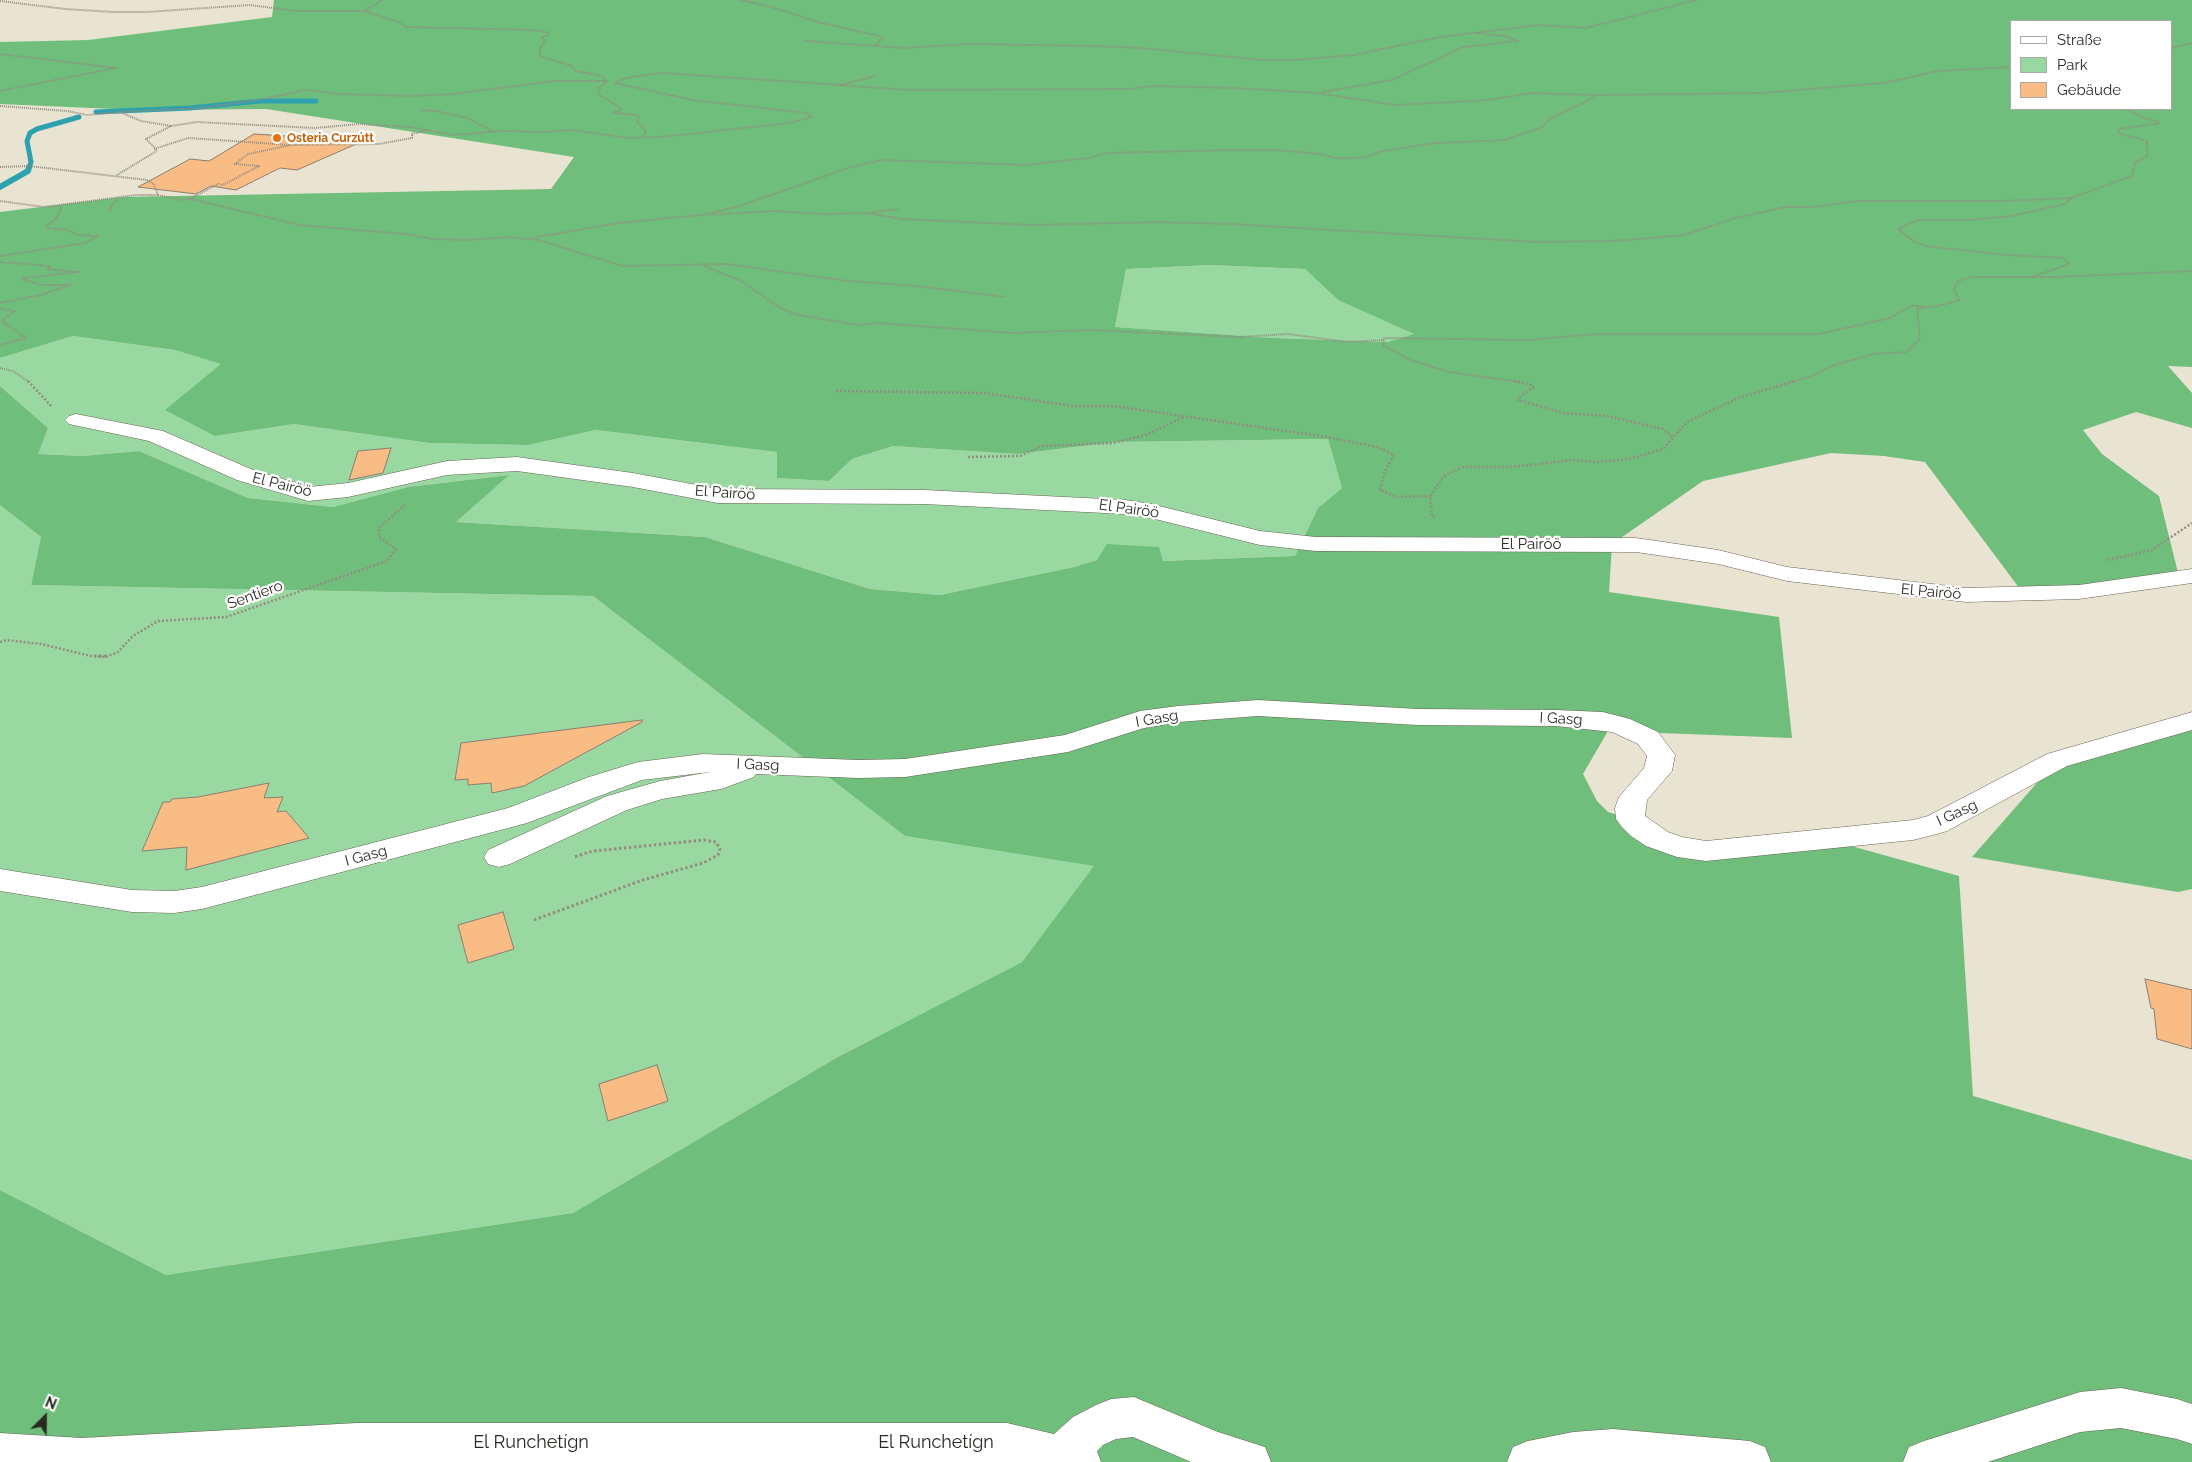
<!DOCTYPE html>
<html>
<head>
<meta charset="utf-8">
<style>
	body { margin:0 }
	#map { position:relative; width:2192px; height:1462px; overflow:hidden; background:#e9e3d2; font-family:Raleway,sans-serif }
	canvas { display:block }
	.legend { position:absolute; left:2010px; top:20px; width:162px; height:90px; box-sizing:border-box; background:#fff; border:1px solid #aaa9a7; margin:0; padding:6px 9px; list-style:none; font-size:15px; color:#2b2923 }
	.legend li { display:flex; align-items:center; gap:10px; height:25px }
	.legend b { width:25px; border:1px solid #aaa9a7 }
	.north { position:absolute; left:20px; top:1392px; width:50px; height:50px; -webkit-text-stroke:4px #fff; paint-order:stroke; rotate:23deg; font-size:14px; font-weight:700; line-height:20px; text-align:center; color:#2b2923 }
	.north::after { content:''; display:block; margin:auto; width:18px; height:22px; background:#2b2923; clip-path:polygon(50% 0,100% 100%,50% 72%,0 100%) }
</style>
</head>
<body>
<div id="map">
<canvas width="2192" height="1462"></canvas>
<ul class="legend">
<li><b style="height:6px;background:#fff"></b>Straße</li>
<li><b style="height:14px;background:#99d9a1"></b>Park</li>
<li><b style="height:14px;background:#f9bc85"></b>Gebäude</li>
</ul>
<div class="north">N</div>
</div>
<script>
const ctx = document.querySelector('canvas').getContext('2d');
ctx.lineJoin = 'round';
function fillPath(path, color) { ctx.fillStyle = color; ctx.fill(path, 'evenodd'); }
const toPath = rows => new Path2D(rows.map(r => 'M' + r).join(''));
function trace(path, color, width, dash) { ctx.strokeStyle = color; ctx.lineWidth = width; ctx.lineCap = dash ? 'butt' : 'round'; ctx.setLineDash(dash || []); ctx.stroke(path); }
function drawText(font, color, halo, rows, align = 'center') {
  ctx.font = font + ' Raleway,sans-serif'; ctx.lineWidth = 4.5; ctx.setLineDash([]); ctx.textBaseline = 'middle'; ctx.strokeStyle = halo; ctx.fillStyle = color; for (const [text, x, y, turn = 0] of rows) {
    ctx.save(); ctx.translate(x, y); ctx.rotate((+turn || 0) * Math.PI / 180); ctx.textAlign = isNaN(turn) ? turn : align; if (halo) ctx.strokeText(text, 0, 0); ctx.fillText(text, 0, 0); ctx.restore();
  }
}
fillPath(toPath([
	[1210,265,1305,269,1338,300,1415,334,1388,342,1273,338,1115,327,1126,269],
	[73,336,175,350,222,364,215,436,294,424,429,443,528,445,596,430,777,452,777,478,829,481,852,459,893,446,1017,454,1115,442,1328,439,1342,488,1318,508,1295,556,1162,561,1097,560,1074,567,940,595,870,589,705,537,456,522,508,475,408,487,333,507,248,498,139,451,82,456,37,454,48,428,0,386,0,358],
	[0,505,41,537,31,585,593,596,905,836,1095,866,1022,962,836,1058,573,1213,166,1275,0,1190]
]), '#99d9a1');
fillPath(toPath([
	[274,0,2192,0,2192,367,2168,366,2192,393,2192,428,2136,412,2083,430,2102,454,2159,496,2179,577,2023,593,1925,462,1884,456,1831,453,1703,481,1612,544,1609,592,1779,617,1792,738,1608,731,1583,774,1597,801,1608,812,1631,819,1677,847,1826,839,1959,876,1973,1096,2192,1160,2192,1462,0,1462,0,1190,166,1275,573,1213,836,1058,1022,962,1094,866,905,836,593,596,31,585,41,537,0,505,0,386,48,428,38,454,82,456,139,451,248,498,333,507,408,487,509,475,456,522,705,537,870,589,940,595,1074,567,1097,560,1107,544,1159,547,1163,561,1295,556,1318,508,1342,488,1328,439,1115,442,1017,454,893,446,852,459,829,481,777,478,777,452,596,430,528,445,429,443,294,424,215,436,165,410,221,364,175,350,73,336,0,358,0,212,122,197,551,189,574,157,266,109,137,110,0,104,0,42,88,40,272,17],
	[2011,21,2171,21,2171,109,2011,109],
	[1210,265,1305,269,1338,300,1414,334,1388,342,1273,338,1115,327,1126,269],
	[2192,721,2192,889,2178,892,1972,857,2057,760]
]), '#6fbe7b');
trace(toPath([
	[96,112,190,108,260,101,316,101],
	[29,168,31,162,27,141,30,133,37,129,79,117]
]), '#2ea1ae', 5);
trace(toPath([
	[0,187,28,171,29,167]
]), '#2ea1ae', 6);
const building = toPath([
	[254,134,363,141,297,170,280,168,236,190,211,186,196,194,138,187,190,159,209,161,254,134],
	[391,448,383,473,349,480,358,451,391,448],
	[642,720,642,722,524,786,492,793,491,783,468,785,468,779,455,780,461,743,642,720],
	[269,783,264,798,283,797,277,812,286,811,309,838,186,870,187,847,142,851,163,802,170,802,172,799,198,797,269,783],
	[503,912,514,949,468,963,458,925,503,912],
	[2145,979,2192,990,2192,1049,2157,1039,2154,1009,2151,1008,2145,979],
	[657,1065,668,1101,608,1121,599,1084,657,1065]
]);
fillPath(building, '#f9bc85');
trace(building, '#8b7e72', 1);
const minor = toPath([
	[76,414,163,431,253,470,309,487,348,483,447,461,517,457,633,473,718,489,924,490,1125,500,1151,504,1260,531,1316,537,1636,538,1718,550,1787,567,1966,588,2079,585,2192,569,2192,583,2079,599,1966,602,1787,581,1718,564,1636,552,1316,551,1260,545,1151,518,1125,514,924,504,718,503,633,487,517,471,447,475,348,497,308,501,237,480,149,441,69,424,65,420,69,416,76,414],
	[1258,700,1418,709,1556,710,1603,712,1630,719,1658,732,1675,755,1672,771,1647,800,1645,816,1668,832,1682,837,1706,841,1913,820,1928,816,2047,754,2192,712,2192,730,2067,766,1947,831,1937,834,1913,840,1706,861,1677,857,1646,846,1631,836,1621,826,1616,819,1615,808,1619,797,1644,768,1647,756,1638,744,1612,732,1556,726,1418,725,1258,716,1178,722,1144,728,1068,752,905,777,858,778,756,774,754,777,721,789,662,799,627,810,510,864,499,867,488,864,484,857,488,850,607,796,660,781,710,772,642,780,527,823,202,909,174,913,132,912,0,891,0,869,132,890,174,891,202,887,508,808,589,777,638,762,703,754,858,760,905,759,1065,735,1140,711,1178,706,1258,700],
	[2121,1388,2177,1399,2192,1404,2192,1444,2177,1439,2121,1428,2080,1432,1988,1462,1903,1462,1909,1447,1924,1441,2080,1392,2121,1388],
	[1134,1397,1218,1432,1265,1447,1271,1462,1191,1462,1133,1437,1116,1439,1103,1445,1097,1451,1101,1462,0,1462,0,1433,82,1438,357,1423,1007,1423,1054,1434,1073,1417,1096,1405,1111,1399,1134,1397],
	[1613,1429,1750,1441,1765,1447,1771,1462,1507,1462,1513,1447,1528,1441,1573,1432,1613,1429]
]);
trace(minor, '#666152', 1);
trace(toPath([
	[740,0,768,6,818,22,883,37,875,46],
	[0,1,65,9,113,12,147,12,250,5,296,11,364,11],
	[805,41,906,48,967,44,1096,46,1141,48,1262,60,1295,60,1354,55,1440,37,1538,25,1586,28,1697,0],
	[2171,48,2192,43],
	[0,54,116,68,0,91],
	[608,81,600,87,598,94,622,109,614,113,637,115,639,118,637,122,646,131,643,138],
	[841,85,906,90,1129,89,1152,86,1234,88,1317,93,1396,105,1489,100,1530,93,1598,95,1762,93,1884,83,1938,71,2011,67],
	[1322,92,1392,80,1463,47,1518,41,1504,36,1477,33],
	[0,106,67,111,87,115,120,112],
	[2127,109,2141,117,2158,122],
	[420,110,436,111,467,118,493,131],
	[427,130,452,135,504,131,544,132,570,130,630,138,661,137,790,123,811,117,807,113,693,100,615,83,626,78,661,73,841,85,876,76],
	[154,149,188,138,291,145],
	[0,167,29,166,147,180,154,184,158,195,136,195,44,207,0,201],
	[117,175,155,152,157,150,146,139,171,126,141,121,120,112,201,108,263,99,306,90,338,94,411,96,453,94,554,81,605,81,602,76,576,71,572,66,540,56,540,47,545,42,542,37,549,35,547,32,534,30,406,27,399,22,364,11,382,0],
	[158,195,182,200,190,199,218,184,223,185,259,166,235,164,248,154,291,145,379,144,412,138,412,134,427,130,411,127,359,124,315,128,197,122,171,126],
	[2071,198,2132,176,2135,163,2147,156,2147,141,2118,133,2119,129,2160,123],
	[190,199,300,225,406,234,432,239,467,240,508,237,538,240,623,266,726,264,848,281,917,286,1006,297],
	[112,210,109,210,117,199],
	[866,213,902,219,1032,225,1158,222,1231,224,1538,242,1613,241,1684,235,1736,218,1786,207,1812,207,1857,201,2001,201,2071,198,2065,204,2012,216,1970,220,1918,220,1898,229,1915,242,1925,246,2007,255,2064,258,2069,264,2032,277],
	[702,215,740,206,848,168,882,160,1027,165,1088,158,1108,153,1231,150,1277,150,1319,154,1336,158,1354,158,1365,157,1382,151,1435,143,1506,140,1542,127,1549,119,1586,102,1594,96],
	[708,215,772,211,825,214,866,213,898,209],
	[532,238,619,223,701,215],
	[0,256,85,243,98,236,77,235,68,230,48,228,47,226,57,217,62,206],
	[0,262,39,265,51,267,47,269,78,272,24,278,22,279,41,285,70,285,41,295,0,303],
	[704,266,741,281,779,307,794,314,858,325,879,323,1011,333,1089,330,1239,337,1288,334,1348,342,1384,340],
	[0,308,14,311,2,321,26,338,0,345],
	[0,368,13,371,29,382],
	[1520,382,1449,372,1410,360,1383,345,1384,338,1529,340,1596,334,1819,334,1890,318,1911,306,1923,306],
	[1791,382,1809,377,1831,366,1873,354,1907,352,1920,339,1917,309,1943,305,1959,300,1954,289,1958,281,1972,277,2055,277,2192,271]
]), '#928e82', 2, [1, 1]);
trace(toPath([
	[28,381,52,407],
	[1514,381,1532,385,1533,388,1521,395,1518,400,1564,413,1607,416,1663,429,1674,438],
	[836,391,984,393,1073,406,1114,406,1327,437,1377,447,1394,455,1385,471,1380,490,1397,497,1430,496],
	[968,457,1020,456,1042,446,1113,443,1146,435,1184,417],
	[1435,518,1432,516,1430,496,1444,476,1462,467,1512,467,1572,460,1598,462,1629,459,1663,449,1687,422,1738,398,1795,381],
	[2108,560,2152,550,2192,523],
	[0,642,6,640,41,644,91,656,106,657,118,652,133,636,158,621,226,617,387,561,396,549,379,537,379,528,405,505]
]), '#928e82', 2.5, [2, 2]);
trace(toPath([
	[94,656,108,656],
	[534,920,643,880,703,863,718,855,720,849,716,842,704,840,593,851,574,857]
]), '#928e82', 3, [2.5, 2.5]);
fillPath(minor, '#fff');
for (const [x, y, r, color] of [
	[277,138,5,"#e8710a"]
]) { const dot = new Path2D(); dot.arc(x, y, r, 0, 2 * Math.PI); ctx.fillStyle = color; ctx.fill(dot); trace(dot, '#fff', 2); }
drawText('bold 12px', '#c56008', '#fff', [
	["Osteria Curzútt",287,138]
], 'left');
drawText('15px', '#2b2923', '#fff', [
	["El Pairöö",282,485,14],
	["El Pairöö",725,493,4],
	["El Pairöö",1129,509,8],
	["El Pairöö",1531,544],
	["El Pairöö",1931,592,5],
	["Sentiero",255,595,-20],
	["I Gasg",1157,719,-10],
	["I Gasg",1561,719,3],
	["I Gasg",758,765,2],
	["I Gasg",1957,813,-25],
	["I Gasg",366,856,-15]
]);
drawText('18px', '#2b2923', '#fff', [
	["El Runchetígn",531,1443],
	["El Runchetígn",936,1443]
]);
</script>
</body>
</html>
